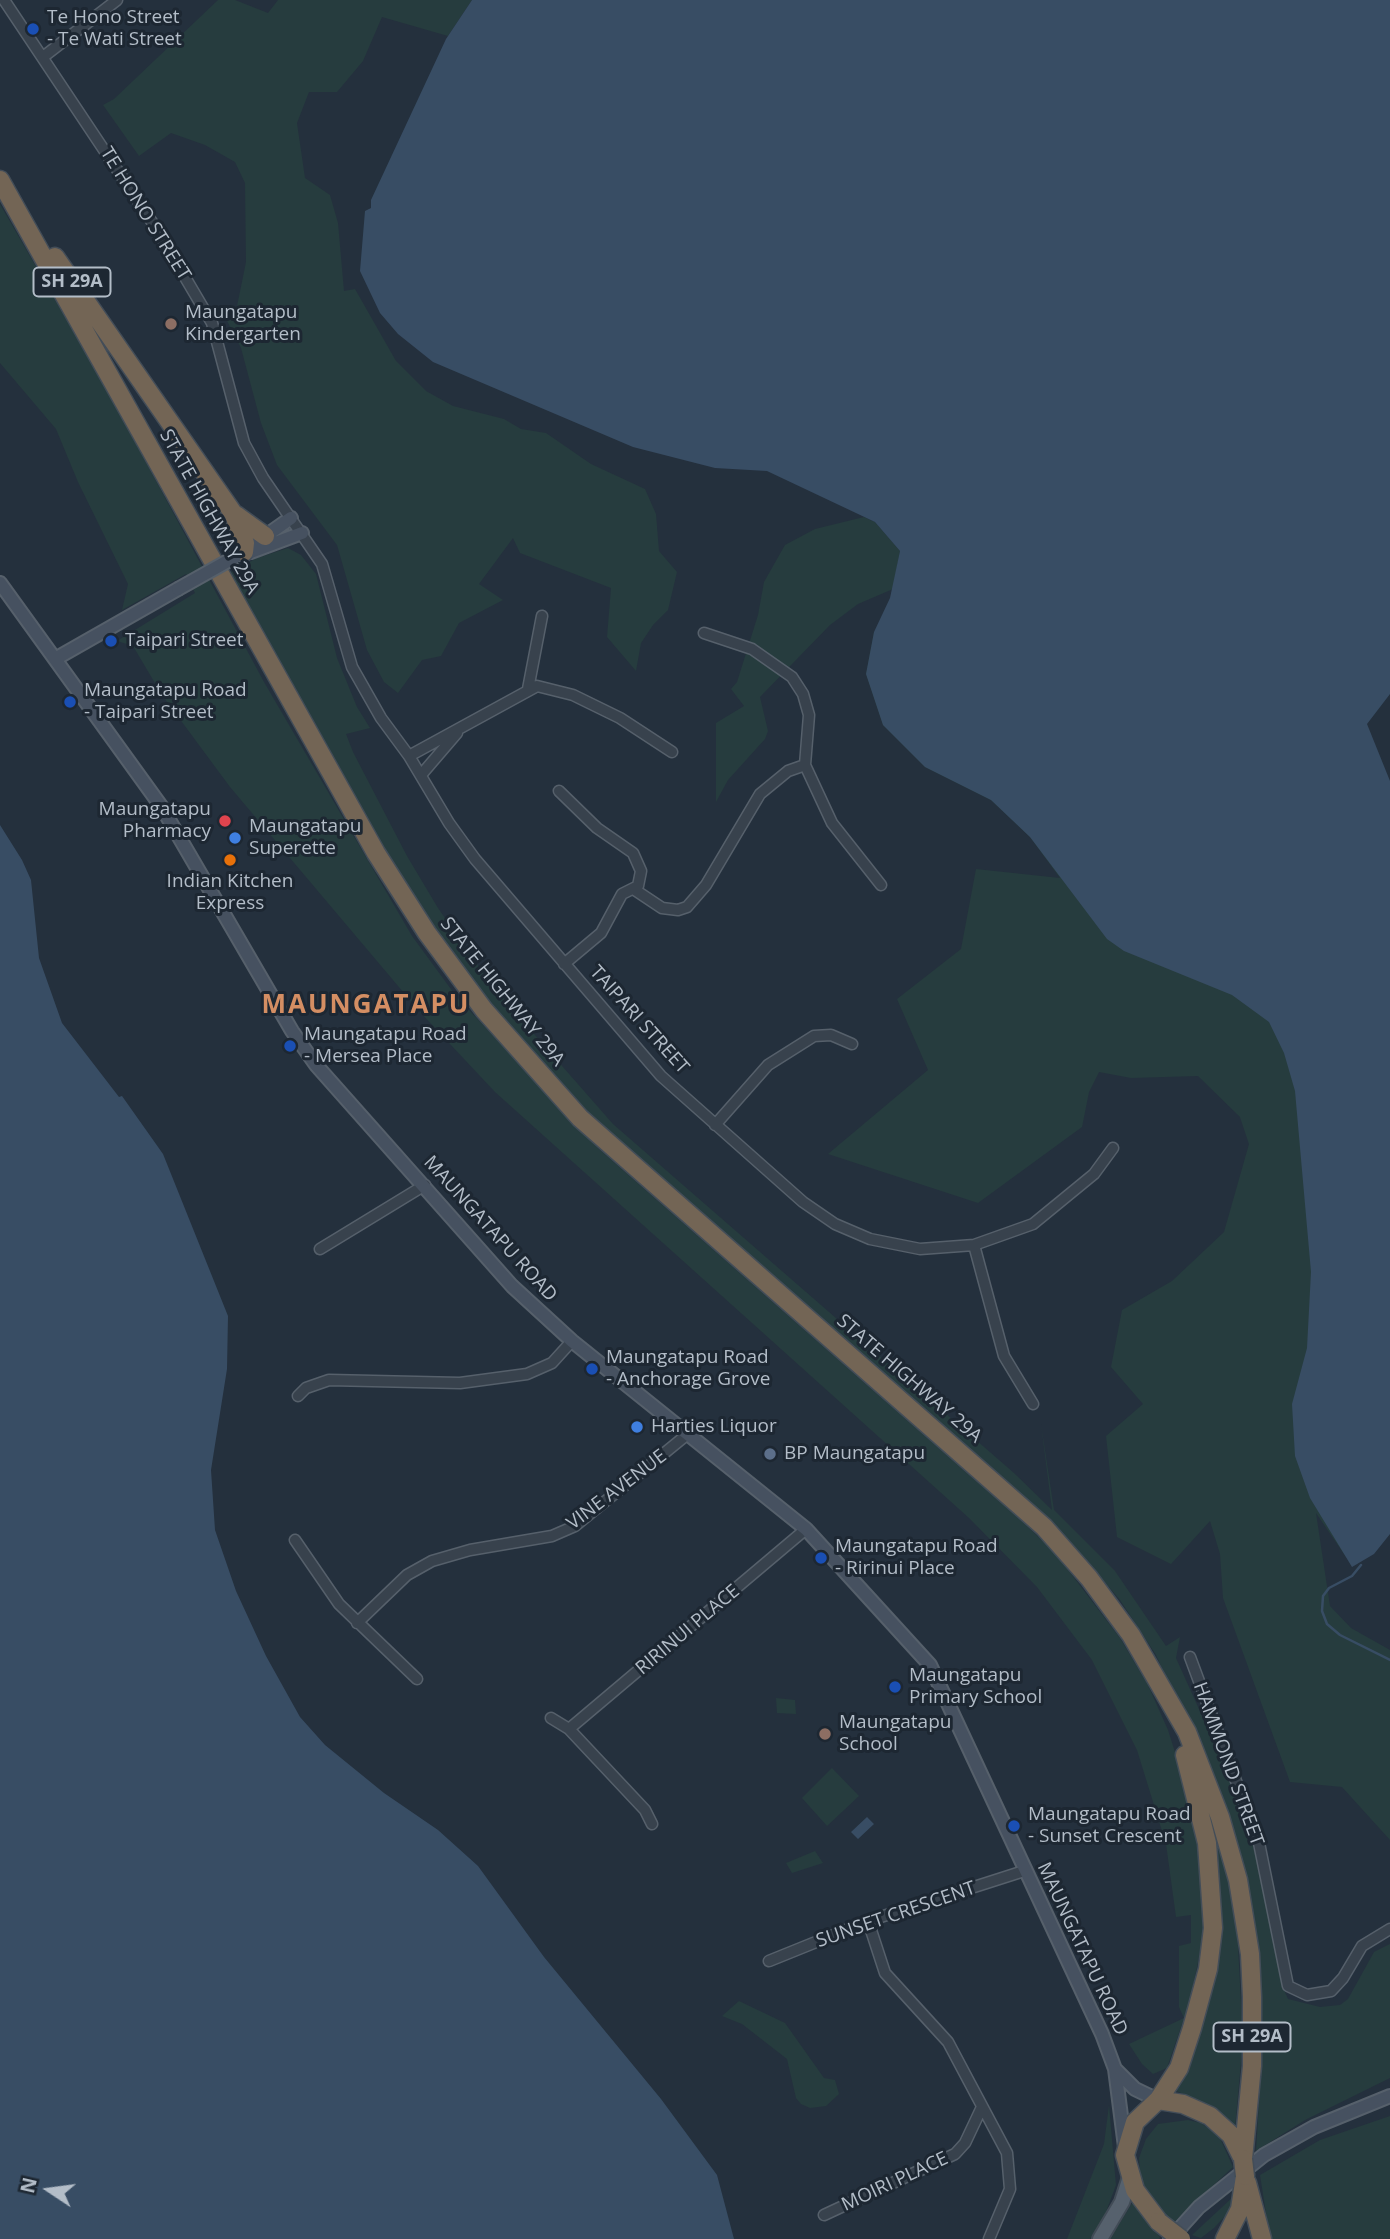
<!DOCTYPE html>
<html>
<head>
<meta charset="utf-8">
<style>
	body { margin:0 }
	#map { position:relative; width:1390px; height:2239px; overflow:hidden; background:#24303d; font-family:"Open Sans",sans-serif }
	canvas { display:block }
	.north { position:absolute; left:14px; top:2155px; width:70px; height:70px; -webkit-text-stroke:5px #1d2732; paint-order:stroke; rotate:283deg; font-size:19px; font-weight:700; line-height:28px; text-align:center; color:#b3bdc8 }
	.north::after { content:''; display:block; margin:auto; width:24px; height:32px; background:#b3bdc8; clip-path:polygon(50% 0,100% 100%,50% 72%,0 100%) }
</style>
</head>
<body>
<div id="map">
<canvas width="1390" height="2239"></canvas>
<div class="north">N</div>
</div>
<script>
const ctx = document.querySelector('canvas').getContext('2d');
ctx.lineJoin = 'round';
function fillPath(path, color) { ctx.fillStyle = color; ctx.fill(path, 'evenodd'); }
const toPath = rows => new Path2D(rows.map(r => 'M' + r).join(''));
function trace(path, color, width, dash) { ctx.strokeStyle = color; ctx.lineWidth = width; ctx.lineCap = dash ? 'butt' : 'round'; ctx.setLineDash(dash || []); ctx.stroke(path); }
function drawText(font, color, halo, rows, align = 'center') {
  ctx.font = font + ' "Open Sans",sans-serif'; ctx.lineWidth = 6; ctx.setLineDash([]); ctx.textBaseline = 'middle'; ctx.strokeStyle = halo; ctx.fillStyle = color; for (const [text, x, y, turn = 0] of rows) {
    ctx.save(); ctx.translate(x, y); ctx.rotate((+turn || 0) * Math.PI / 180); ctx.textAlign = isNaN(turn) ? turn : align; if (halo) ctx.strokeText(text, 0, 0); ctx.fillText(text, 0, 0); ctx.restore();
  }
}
fillPath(toPath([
	[218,0,235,0,268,13,278,0,472,0,448,36,382,17,363,61,337,92,309,92,297,123,305,178,330,195,338,223,344,291,355,289,396,361,426,391,453,406,504,419,521,429,546,433,591,464,645,489,656,514,659,551,677,572,668,610,653,625,641,643,636,671,607,637,611,588,520,553,513,538,479,584,503,600,459,623,441,656,422,660,398,693,384,682,367,650,337,545,277,465,261,423,241,348,226,319,235,316,246,262,245,183,235,162,205,145,171,133,139,156,103,105,114,99],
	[0,204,111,397,264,682,412,936,456,996,599,1149,1025,1524,1056,1554,1120,1638,1148,1685,1168,1730,1193,1809,1201,1848,1204,1933,1190,2001,1167,2068,1153,2074,1142,2064,1129,2044,1184,2018,1179,2007,1179,1946,1191,1943,1191,1915,1176,1917,1166,1844,1137,1750,1092,1660,1037,1587,969,1518,495,1092,420,1012,230,787,162,695,133,646,117,641,195,593,186,574,122,610,128,584,78,482,56,429,0,363],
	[864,517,875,522,900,551,893,589,858,604,830,625,760,697,768,731,765,739,728,780,716,802,716,723,744,706,731,689,737,682,758,615,764,582,785,545,815,529],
	[288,548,301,555,316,574,337,658,357,707,370,728,346,734,353,752,407,856,438,908,484,974,534,1034,613,1124,1014,1473,1052,1510,1041,1424,1054,1510,1115,1571,1166,1646,1180,1637,1176,1658,1239,1798,1271,1907,1282,1985,1288,1999,1320,2007,1340,2005,1348,1999,1374,1952,1390,1944,1390,2078,1305,2120,1256,2151,1263,2037,1259,1953,1243,1869,1218,1793,1156,1655,1120,1600,1062,1533,577,1108,506,1028,430,929,395,873,227,574,257,558],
	[874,632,1306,903,1346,1557,1316,1513,1330,1606,1351,1628,1390,1650,1390,1840,1342,1787,1290,1782,1223,1598,1220,1554,1210,1521,1171,1564,1117,1537,1106,1436,1143,1404,1111,1367,1122,1310,1172,1281,1224,1232,1249,1144,1240,1117,1198,1076,1131,1078,1099,1072,1089,1092,1082,1127,978,1203,828,1154,928,1070,897,999,961,949,976,869,1060,878,1030,837,991,800,925,767,883,725,866,674],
	[776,1698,795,1700,796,1714,777,1713],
	[832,1768,859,1796,827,1826,802,1798],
	[1195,1774,1226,1849,1237,1927,1243,2040,1235,2128,1202,2102,1174,2090,1213,1971],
	[815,1851,823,1863,792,1873,786,1863],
	[739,2001,785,2023,824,2078,835,2080,839,2094,826,2106,810,2108,801,2104,796,2098,787,2059,742,2024,722,2016],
	[1109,2105,1116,2185,1103,2220,1090,2239,1067,2239,1104,2144],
	[1390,2116,1390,2239,1270,2239,1260,2175,1320,2140],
	[1188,2120,1201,2123,1219,2136,1233,2167,1173,2223,1147,2194,1140,2174,1139,2158,1146,2139,1158,2124],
	[1234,2196,1228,2213,1214,2228,1201,2238,1192,2235],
	[1134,2200,1160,2237,1159,2239,1110,2239]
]), '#263c3e');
fillPath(toPath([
	[472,0,1390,0,1390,694,1367,724,1390,781,1390,1534,1374,1554,1352,1567,1310,1498,1295,1456,1292,1404,1307,1348,1311,1272,1295,1091,1284,1053,1269,1022,1232,995,1124,951,1107,939,1030,837,991,800,925,767,883,725,866,674,874,632,890,598,900,551,875,522,767,471,715,468,633,447,433,362,398,334,380,313,360,271,365,211,371,208,371,200,446,39],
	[0,825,22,860,31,880,39,958,62,1023,119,1097,122,1096,163,1154,228,1316,227,1369,211,1470,215,1530,236,1591,266,1656,300,1717,325,1745,384,1793,438,1830,478,1866,544,1957,661,2099,717,2175,734,2239,0,2239],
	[867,1817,874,1824,858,1839,851,1832]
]), '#384d64');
trace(toPath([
	[1361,1565,1352,1576,1329,1588,1323,1596,1322,1611,1327,1624,1340,1635,1390,1660]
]), '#384d64', 2.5);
const street = toPath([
	[4,0,156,228,212,323,244,443,263,478,322,564,352,667,381,718,409,756,449,823,475,859,661,1076,803,1202,835,1224,870,1239,920,1249,974,1245,1033,1224,1094,1174,1113,1148],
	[43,57,117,0],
	[528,689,542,616],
	[409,756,537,686,573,695,620,718,672,752],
	[805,765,832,823,881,885],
	[421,775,457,733],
	[559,791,597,828,633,853,641,871,638,886,622,894,601,933,564,964],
	[635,890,662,908,678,910,687,907,706,885,760,794,788,771,805,765,809,715,803,694,792,677,752,649,704,633],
	[715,1125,768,1065,814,1036,831,1035,852,1044],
	[974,1245,1004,1356,1033,1404],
	[320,1249,425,1185],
	[298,1396,306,1388,329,1380,460,1383,527,1374,552,1363,572,1341],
	[295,1540,339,1604,417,1679],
	[357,1623,407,1575,432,1561,470,1550,552,1536,575,1526,689,1433],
	[1190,1657,1259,1843,1288,1986,1307,1995,1331,1991,1343,1978,1362,1946,1390,1929],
	[551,1718,569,1729,645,1810,652,1824],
	[569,1729,806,1529],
	[868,1921,885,1973,948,2042,1007,2153,1010,2189,989,2239],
	[769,1961,868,1921,1024,1871],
	[824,2215,955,2154,965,2143,982,2107]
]);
const secondary = toPath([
	[251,552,302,533],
	[240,554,291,518],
	[0,583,161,806,292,1031,316,1065,512,1286,572,1341,806,1529,930,1665,1102,2034,1115,2069,1125,2147],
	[55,659,178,589],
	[1115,2069,1135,2089,1158,2100],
	[1170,2239,1199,2207,1264,2155,1314,2127,1390,2096]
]);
const primary = toPath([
	[1100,2239,1122,2202,1130,2177]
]);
const highway = toPath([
	[0,180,376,853,427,933,484,1010,580,1118,1044,1527,1089,1578,1131,1635,1187,1732,1220,1817,1238,1880,1250,1954,1252,1997,1252,2066,1243,2159],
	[55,257,233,513,245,543,244,552],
	[236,515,265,536],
	[1159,2099,1179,2068,1192,2028,1208,1969,1213,1928,1207,1843,1185,1755],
	[1247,2183,1262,2239],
	[1159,2222,1135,2190,1125,2155,1135,2122,1158,2100,1183,2104,1210,2116,1231,2135,1243,2159],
	[1225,2239,1240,2209,1245,2176]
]);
trace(street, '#56606b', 13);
trace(secondary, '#56606b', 16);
trace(primary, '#414b56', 18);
trace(highway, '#434d58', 21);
trace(street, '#38424d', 10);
trace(secondary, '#465160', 12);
trace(primary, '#56616d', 14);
trace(highway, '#736555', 18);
const secondaryBridge = toPath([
	[178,589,235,557]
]);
const highwayBridge = toPath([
	[1243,2159,1245,2176],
	[1159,2222,1181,2239]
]);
trace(secondaryBridge, '#56606b', 16, []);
trace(highwayBridge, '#434d58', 21, []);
trace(secondaryBridge, '#465160', 12);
trace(highwayBridge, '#736555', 18);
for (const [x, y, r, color] of [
	[33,29,7,"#1a4fb4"],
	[171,324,7,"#8d6e63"],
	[111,641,7,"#1a4fb4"],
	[70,702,7,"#1a4fb4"],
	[225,821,7,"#e0444e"],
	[235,838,7,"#3f7fe0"],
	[230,860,7,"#e8710a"],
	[290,1046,7,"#1a4fb4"],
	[592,1369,7,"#1a4fb4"],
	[637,1427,7,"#3f7fe0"],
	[770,1454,7,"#5c6f8a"],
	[821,1558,7,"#1a4fb4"],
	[895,1687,7,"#1a4fb4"],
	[825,1734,7,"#8d6e63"],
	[1014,1826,7,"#1a4fb4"]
]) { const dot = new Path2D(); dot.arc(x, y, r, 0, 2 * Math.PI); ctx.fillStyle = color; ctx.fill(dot); trace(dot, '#1d2732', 2.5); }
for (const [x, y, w] of [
	[72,282,77],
	[1252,2037,77]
]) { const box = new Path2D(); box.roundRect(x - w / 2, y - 14.5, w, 29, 5); ctx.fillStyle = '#1d2732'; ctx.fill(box); trace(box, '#b3bdc8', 2); }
drawText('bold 18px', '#b3bdc8', null, [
	["SH 29A",72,282],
	["SH 29A",1252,2037]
]);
drawText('19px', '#b3bdc8', '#1d2732', [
	["Te Hono Street",47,18],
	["- Te Wati Street",47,40],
	["Maungatapu",185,313],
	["Kindergarten",185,335],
	["Taipari Street",125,641],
	["Maungatapu Road",84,691],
	["- Taipari Street",84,713],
	["Maungatapu",211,810,"right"],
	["Pharmacy",211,832,"right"],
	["Maungatapu",249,827],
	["Superette",249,849],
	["Indian Kitchen",230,882,"center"],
	["Express",230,904,"center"],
	["Maungatapu Road",304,1035],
	["- Mersea Place",304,1057],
	["Maungatapu Road",606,1358],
	["- Anchorage Grove",606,1380],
	["Harties Liquor",651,1427],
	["BP Maungatapu",784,1454],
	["Maungatapu Road",835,1547],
	["- Ririnui Place",835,1569],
	["Maungatapu",909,1676],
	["Primary School",909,1698],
	["Maungatapu",839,1723],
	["School",839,1745],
	["Maungatapu Road",1028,1815],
	["- Sunset Crescent",1028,1837]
], 'left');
drawText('19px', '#b3bdc8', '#1d2732', [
	["TE HONO STREET",145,214,58],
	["STATE HIGHWAY 29A",209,512,61],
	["STATE HIGHWAY 29A",502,992,51],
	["TAIPARI STREET",639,1020,48],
	["MAUNGATAPU ROAD",490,1229,48],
	["STATE HIGHWAY 29A",909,1379,41],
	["VINE AVENUE",617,1490,-37],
	["RIRINUI PLACE",688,1630,-40],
	["HAMMOND STREET",1228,1764,70],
	["SUNSET CRESCENT",896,1915,-19],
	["MAUNGATAPU ROAD",1082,1949,65],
	["MOIRI PLACE",895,2182,-25]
]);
ctx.letterSpacing = '2px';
drawText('bold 26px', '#d48e63', '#1d2732', [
	["MAUNGATAPU",366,1006]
]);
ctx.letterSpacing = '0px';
</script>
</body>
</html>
